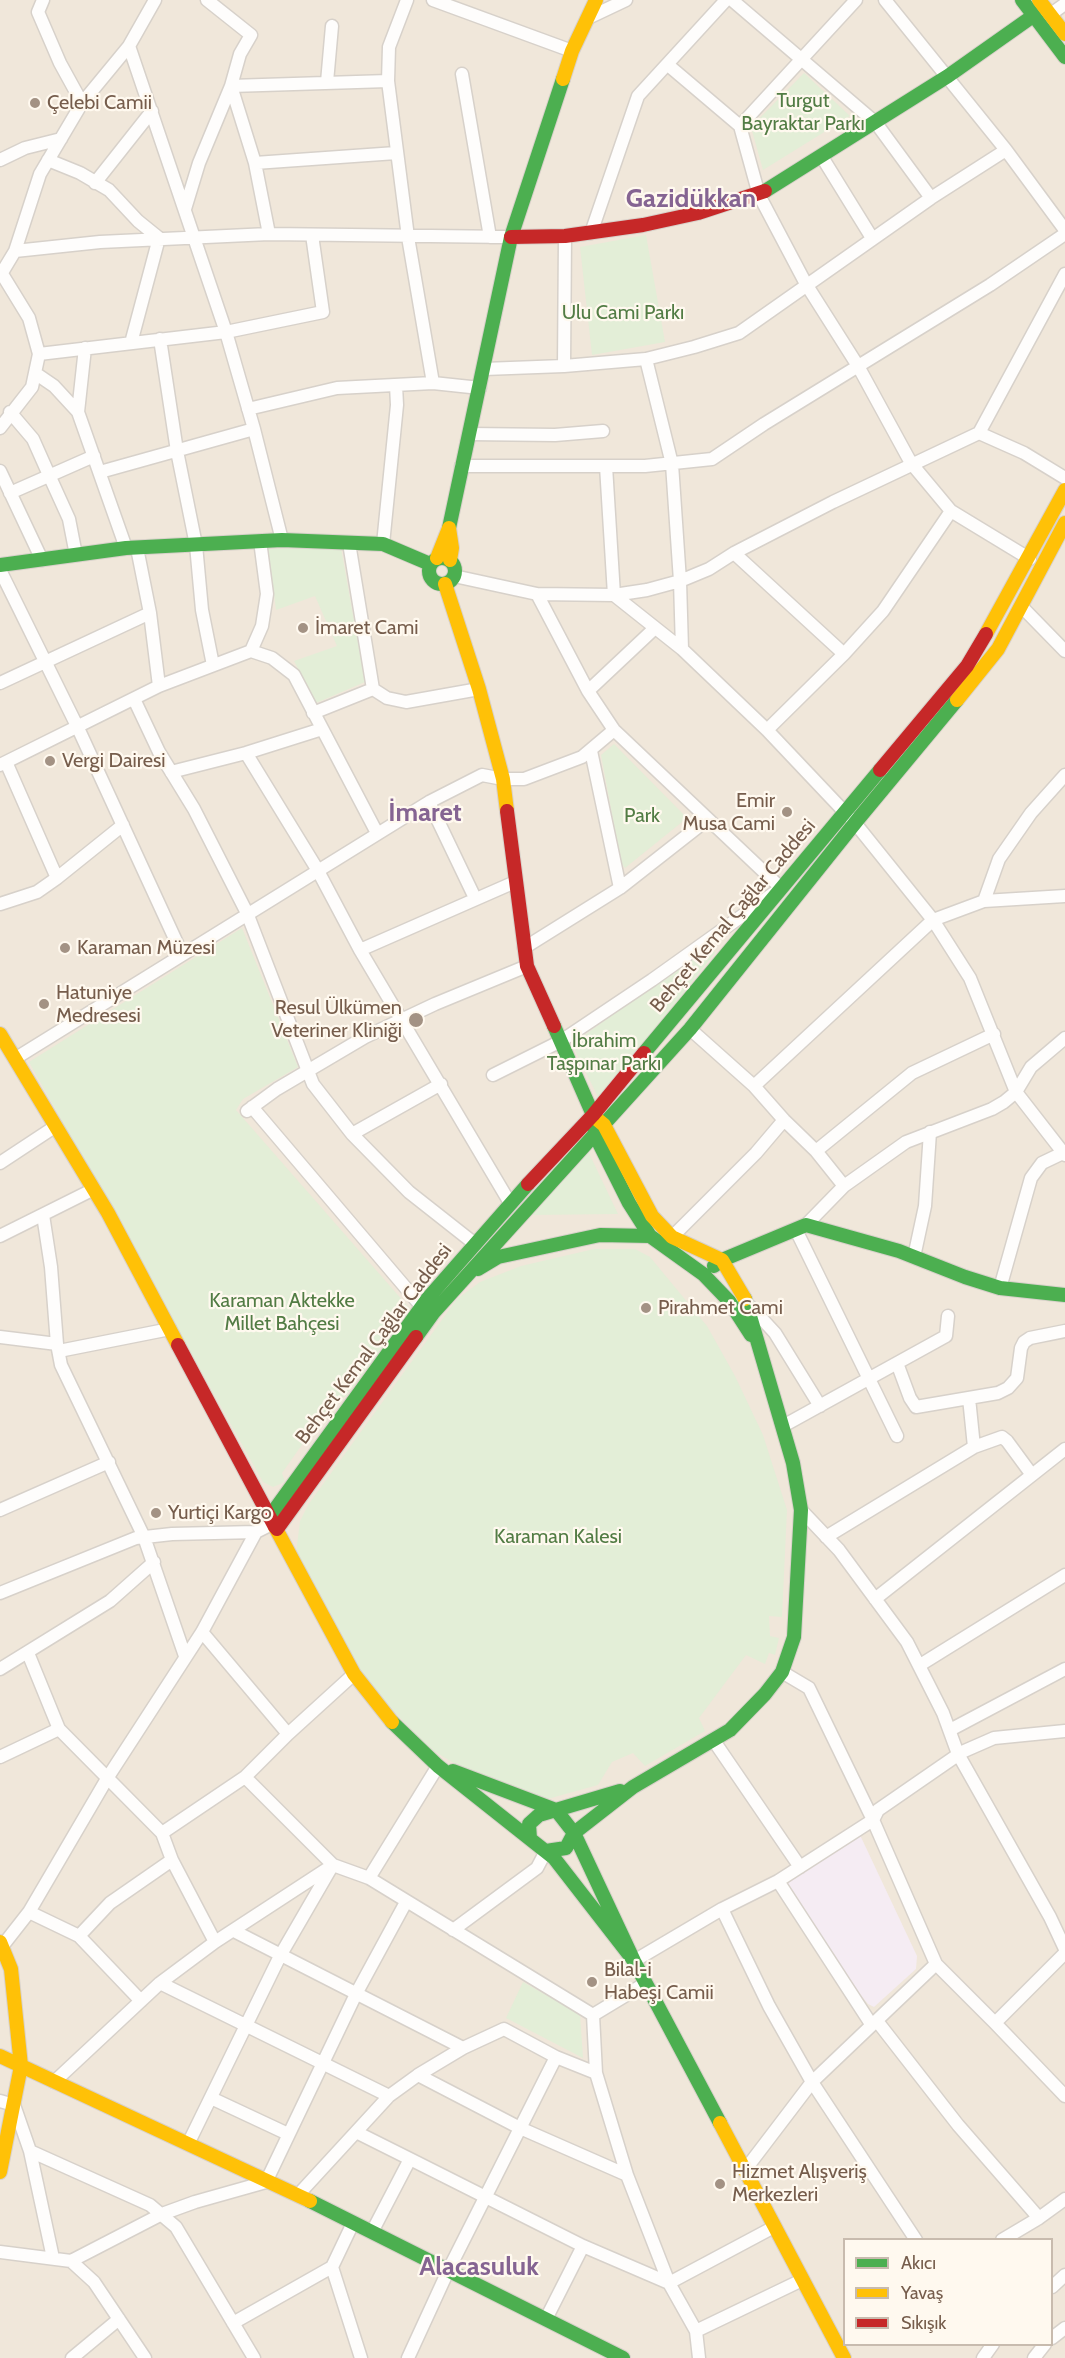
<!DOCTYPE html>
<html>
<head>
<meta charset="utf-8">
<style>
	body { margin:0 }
	#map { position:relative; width:1065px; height:2358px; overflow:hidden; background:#f7f4ec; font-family:Cabin,sans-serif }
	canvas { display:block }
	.legend { position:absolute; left:843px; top:2238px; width:210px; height:108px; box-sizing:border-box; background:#fff9ef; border:2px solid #c8bbae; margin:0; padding:8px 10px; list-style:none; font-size:18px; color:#765d4c }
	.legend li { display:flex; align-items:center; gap:12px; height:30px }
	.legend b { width:30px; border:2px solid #c8bbae }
</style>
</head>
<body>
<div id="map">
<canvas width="1065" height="2358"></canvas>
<ul class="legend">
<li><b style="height:8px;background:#4caf50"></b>Akıcı</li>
<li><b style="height:8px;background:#ffc107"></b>Yavaş</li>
<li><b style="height:8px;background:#c62828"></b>Sıkışık</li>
</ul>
</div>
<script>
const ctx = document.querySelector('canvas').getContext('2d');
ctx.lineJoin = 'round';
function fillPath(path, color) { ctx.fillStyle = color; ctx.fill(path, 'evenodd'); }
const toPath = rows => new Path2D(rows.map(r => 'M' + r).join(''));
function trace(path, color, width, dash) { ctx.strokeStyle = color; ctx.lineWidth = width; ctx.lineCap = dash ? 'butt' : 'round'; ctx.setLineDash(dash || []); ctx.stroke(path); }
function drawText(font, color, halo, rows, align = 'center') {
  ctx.font = font + ' Cabin,sans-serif'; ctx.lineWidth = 4.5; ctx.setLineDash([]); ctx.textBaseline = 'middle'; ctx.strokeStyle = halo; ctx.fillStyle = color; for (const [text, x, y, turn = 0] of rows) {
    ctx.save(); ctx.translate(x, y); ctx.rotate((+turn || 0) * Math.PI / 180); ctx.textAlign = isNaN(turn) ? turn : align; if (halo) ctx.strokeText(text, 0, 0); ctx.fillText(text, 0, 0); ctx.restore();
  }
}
fillPath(toPath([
	[0,0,1065,0,1065,2358,0,2358],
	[844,2240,1052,2240,1052,2344,844,2344]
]), '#f0e7da');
fillPath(toPath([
	[860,1835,917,1956,916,1969,874,2007,868,2004,838,1967,787,1883]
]), '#f5ecf3');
fillPath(toPath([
	[804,73,850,116,763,170,751,127],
	[646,235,665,342,592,355,580,247],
	[341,548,365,682,316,703,294,661,337,646,315,596,276,610,268,549],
	[614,744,687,818,625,868,621,863,601,755],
	[242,928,298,1067,243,1099,236,1110,411,1310,345,1397,335,1398,282,1473,285,1482,273,1487,263,1482,29,1062],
	[710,945,715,953,599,1099,572,1044],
	[588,1151,618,1214,532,1215],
	[594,1249,635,1249,650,1257,707,1326,735,1376,763,1435,787,1510,782,1617,769,1616,770,1636,779,1638,775,1655,769,1653,765,1664,746,1655,699,1718,705,1731,645,1766,633,1753,612,1762,598,1785,544,1800,477,1777,429,1748,365,1681,296,1553,300,1521,308,1505,457,1299,480,1282,521,1266],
	[523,1982,580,2014,583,2058,506,2018]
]), '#e3eed7');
const street = toPath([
	[43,0,38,12,60,63,82,103],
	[433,0,572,51],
	[732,0,876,123,931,198],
	[856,0,740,126,759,195,806,284,858,366,911,463,951,511,1030,559],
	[885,0,1006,150,1065,230],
	[588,18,626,0],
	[1044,19,1065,4],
	[129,46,226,332,254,429,282,540],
	[668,65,740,126],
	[462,74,490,237],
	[388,81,389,47,407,0],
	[327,82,332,26],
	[822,157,872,238],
	[0,160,25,148,61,139],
	[48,160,80,173,109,190,138,221,159,238,131,343],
	[255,163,396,153],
	[95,183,152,111],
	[185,209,199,163,231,86,240,54,251,35,207,0],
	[591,233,638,96,726,0],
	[269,234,255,163,231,86,388,81,408,237,433,383],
	[15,251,100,242,269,234,511,237],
	[0,276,15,251,40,174,82,103,129,46,155,0],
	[160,339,177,451,196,545,202,610,213,665],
	[85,348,78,412,126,548],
	[39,354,226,332,323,312,312,235],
	[646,359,672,464,680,581,682,649],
	[564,366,565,236],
	[484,369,564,366,646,359,694,347,739,333,931,198,1006,150],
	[35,373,54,386,78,412],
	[248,409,337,388,433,383,480,388],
	[10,412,33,439,49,475,69,519,76,555],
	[0,428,32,387,39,354,29,318,2,274],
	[979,433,1065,274],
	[469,434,555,435,603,431],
	[461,466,645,466,712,459,764,424,990,285,1065,234],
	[606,466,614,595,682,649,767,730,855,823,933,920,970,978,1016,1092,1065,1155],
	[0,471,42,560],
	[100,472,254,429],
	[10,493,94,456],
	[349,543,373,689],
	[383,544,397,405,396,385],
	[137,548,150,613,159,686],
	[734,553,844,654],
	[0,570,78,728,182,954],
	[454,576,537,594,614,595,647,590,680,581,709,569,734,553,833,502,979,433,1024,453,1065,478],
	[1022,607,1065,651],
	[251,651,262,626,267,594,260,541],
	[0,683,150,613],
	[588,691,655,628],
	[134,699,159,752,194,809,247,913,313,1084,352,1134,409,1192,475,1244],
	[313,713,373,689,387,698,406,702,479,689],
	[767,730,844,654,883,611,951,511],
	[591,751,620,888],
	[246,753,317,869,360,950,510,1203],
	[6,762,57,878],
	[0,765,159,686,251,651,272,658,294,675,377,833],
	[171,772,246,753,322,729],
	[429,802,475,898],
	[984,901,1065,896],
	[0,904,37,892,57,878,123,825],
	[524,948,620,888,708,819],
	[360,950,515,882],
	[690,1029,754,1086,784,1120,816,1151,844,1186],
	[16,1058,429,802,482,775,503,779,524,779,582,757,614,730],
	[493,1075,561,1041,652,980,781,888,614,730,588,691,537,594],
	[754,1086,933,920,984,901,999,859,1031,813,1065,775],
	[252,1107,422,1307],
	[247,1111,277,1089,365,1037,435,1004,527,966],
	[352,1134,441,1084],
	[816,1151,912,1073,994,1034],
	[0,1163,56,1126],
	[43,1215,51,1267,57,1344,61,1365,144,1537,185,1656],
	[806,1225,844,1186,906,1142,992,1109,1004,1102,1016,1092,1031,1067,1065,1038],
	[796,1230,897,1436],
	[0,1236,94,1189],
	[672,1237,756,1153,784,1120],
	[914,1257,925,1206,930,1132],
	[1000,1288,1031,1178,1042,1163,1065,1152],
	[751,1307,775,1333,820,1406],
	[0,1337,57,1344],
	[59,1351,170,1329],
	[897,1363,910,1398,916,1407,998,1393,1008,1388,1017,1378,1021,1348,1024,1342,1030,1338,1065,1331],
	[783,1426,946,1336,948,1316],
	[974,1447,1002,1437,1007,1441,1032,1475],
	[0,1510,109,1462],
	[801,1510,839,1550,907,1642,943,1713,958,1754,1050,1917,1065,1949],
	[826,1537,974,1447,969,1398],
	[0,1593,136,1538,172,1534,256,1532,274,1523],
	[875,1599,1065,1449],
	[202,1632,288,1734],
	[920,1665,1065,1575],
	[0,1669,110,1601,154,1562],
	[782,1672,809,1688,873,1820,936,1964,995,2023,1065,2096],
	[59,1729,162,1833,172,1860,215,1942],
	[950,1730,1065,1669],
	[714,1741,800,1867],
	[0,1757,59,1729,28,1653],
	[245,1777,333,1865,369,1878,593,2015,646,1983],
	[162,1833,245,1777,288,1734,354,1674],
	[369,1878,438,1766],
	[778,1881,871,2024],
	[722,1909,769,2006,812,2082,916,2240],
	[29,1912,79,1936,141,2001],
	[453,1930,537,1868,546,1851],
	[234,1931,463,2048],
	[79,1936,110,1903,172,1860],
	[0,1949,29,1912,108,1777,202,1632,256,1532],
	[634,1961,722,1909,778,1881,873,1820,878,1810,962,1752,994,1738,1065,1731],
	[160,1983,389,2096],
	[593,2015,596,2073,627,2175,669,2283,696,2331,699,2358],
	[877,2021,958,2125,1039,2218],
	[995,2023,1065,1953],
	[418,2075,520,2128,627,2175],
	[54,2082,160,1983,215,1942,333,1865],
	[211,2098,288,2134],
	[0,2101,14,2105,30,2151,53,2258],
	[356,2132,410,2159,372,2232],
	[188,2144,280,1956,331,1868],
	[30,2151,150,2205,176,2227,254,2358],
	[410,2159,583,2246,669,2283,774,2227],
	[745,2170,812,2082,936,1964],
	[298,2195,389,2096,418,2075,463,2048,504,2029,556,2057,596,2073],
	[353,2223,332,2267,361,2358],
	[1002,2240,1039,2218,1065,2199],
	[0,2252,71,2261,94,2282,145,2358],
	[71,2261,162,2214,195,2202,266,2182,356,1994,406,1902],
	[1052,2287,1065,2275],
	[546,2319,583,2246],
	[233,2323,332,2267],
	[696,2331,802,2280],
	[1052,2338,1065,2328],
	[72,2358,119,2319],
	[408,2358,448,2271,556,2057],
	[983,2358,993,2344],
	[1034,2358,1045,2344]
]);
const fast = toPath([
	[1022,0,1065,57],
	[765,191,948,76,1033,16],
	[449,528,511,237,563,79],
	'429 571a13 13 0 1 1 26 0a13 13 0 1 1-26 0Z',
	[0,565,126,548,282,540,383,544,430,564],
	[554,1026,593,1115,595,1135,629,1203,650,1236,703,1274,729,1301,751,1335],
	[644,1053,880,770],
	[714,1266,722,1260,806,1225,899,1251,965,1277,1000,1288,1065,1295],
	[478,1269,498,1257,600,1235,650,1236],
	[416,1337,434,1312,690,1029,859,818,957,700],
	[270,1516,428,1298,528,1184],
	[392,1722,438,1766,554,1858,634,1961],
	[453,1771,556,1810,574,1833,634,1961,720,2123],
	[530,1839,529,1824,539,1815,620,1791],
	[546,1851,566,1848,574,1833,633,1787,730,1730,765,1694,782,1672,794,1637,801,1510,793,1463,745,1299],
	[310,2201,623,2358]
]);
const slow = toPath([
	[1039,0,1065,34],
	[563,79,572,51,596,0],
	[437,558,449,528,452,548,450,560],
	[445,584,479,689,503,779,507,811],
	[986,634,1065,490],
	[957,700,998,649,1065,523],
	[0,1034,108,1213,178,1345],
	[598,1120,604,1125,652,1216,672,1237,722,1260,745,1299],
	[275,1527,354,1674,392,1722],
	[0,1942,11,1969,21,2066,0,2172],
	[0,2056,310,2201],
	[720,2123,844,2358]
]);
const jam = toPath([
	[511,237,565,236,643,225,698,213,765,191],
	[880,770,967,666,986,634],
	[507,811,527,966,554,1026],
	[528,1184,593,1115,644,1053],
	[178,1345,275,1527],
	[277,1529,416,1337]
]);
trace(street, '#d7d1ca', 15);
trace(fast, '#d8d1ca', 16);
trace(slow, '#d8d1ca', 16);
trace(jam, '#d8d1ca', 16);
trace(street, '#fefdfc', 12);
trace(fast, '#4caf50', 14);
trace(slow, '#ffc107', 14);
trace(jam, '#c62828', 14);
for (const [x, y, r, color] of [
	[35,103,6,"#a39284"],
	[303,628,6,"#a39284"],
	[50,761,6,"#a39284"],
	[787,812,6,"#a39284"],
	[65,948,6,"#a39284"],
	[44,1004,6,"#a39284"],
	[416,1020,8,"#a39284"],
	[646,1308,6,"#a39284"],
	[156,1513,6,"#a39284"],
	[592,1982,6,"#a39284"],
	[720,2184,6,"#a39284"]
]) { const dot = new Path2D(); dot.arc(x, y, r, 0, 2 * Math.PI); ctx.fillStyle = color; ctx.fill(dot); trace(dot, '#fff9ef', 2); }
drawText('20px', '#527c44', '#fff9ef', [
	["Turgut",803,101],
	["Bayraktar Parkı",803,124],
	["Ulu Cami Parkı",623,313],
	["Park",642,816],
	["İbrahim",604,1041],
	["Taşpınar Parkı",604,1064],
	["Karaman Aktekke",282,1301],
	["Millet Bahçesi",282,1324],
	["Karaman Kalesi",558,1537]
]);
drawText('20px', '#765d4c', '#fff9ef', [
	["Çelebi Camii",47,103],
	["İmaret Cami",315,628],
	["Vergi Dairesi",62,761],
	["Emir",775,801,"right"],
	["Musa Cami",775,824,"right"],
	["Karaman Müzesi",77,948],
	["Hatuniye",56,993],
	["Medresesi",56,1016],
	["Resul Ülkümen",402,1008,"right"],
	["Veteriner Kliniği",402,1031,"right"],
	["Pirahmet Cami",658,1308],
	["Yurtiçi Kargo",168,1513],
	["Bilal-i",604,1970],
	["Habeşi Camii",604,1993],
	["Hizmet Alışveriş",732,2172],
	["Merkezleri",732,2195]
], 'left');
drawText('20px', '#765d4c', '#fff9ef', [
	["Behçet Kemal Çağlar Caddesi",733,916,-50],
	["Behçet Kemal Çağlar Caddesi",374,1344,-53]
]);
drawText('bold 26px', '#856492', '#fff9ef', [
	["Gazidükkan",691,199],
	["İmaret",425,813],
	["Alacasuluk",479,2267]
]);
</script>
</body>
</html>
